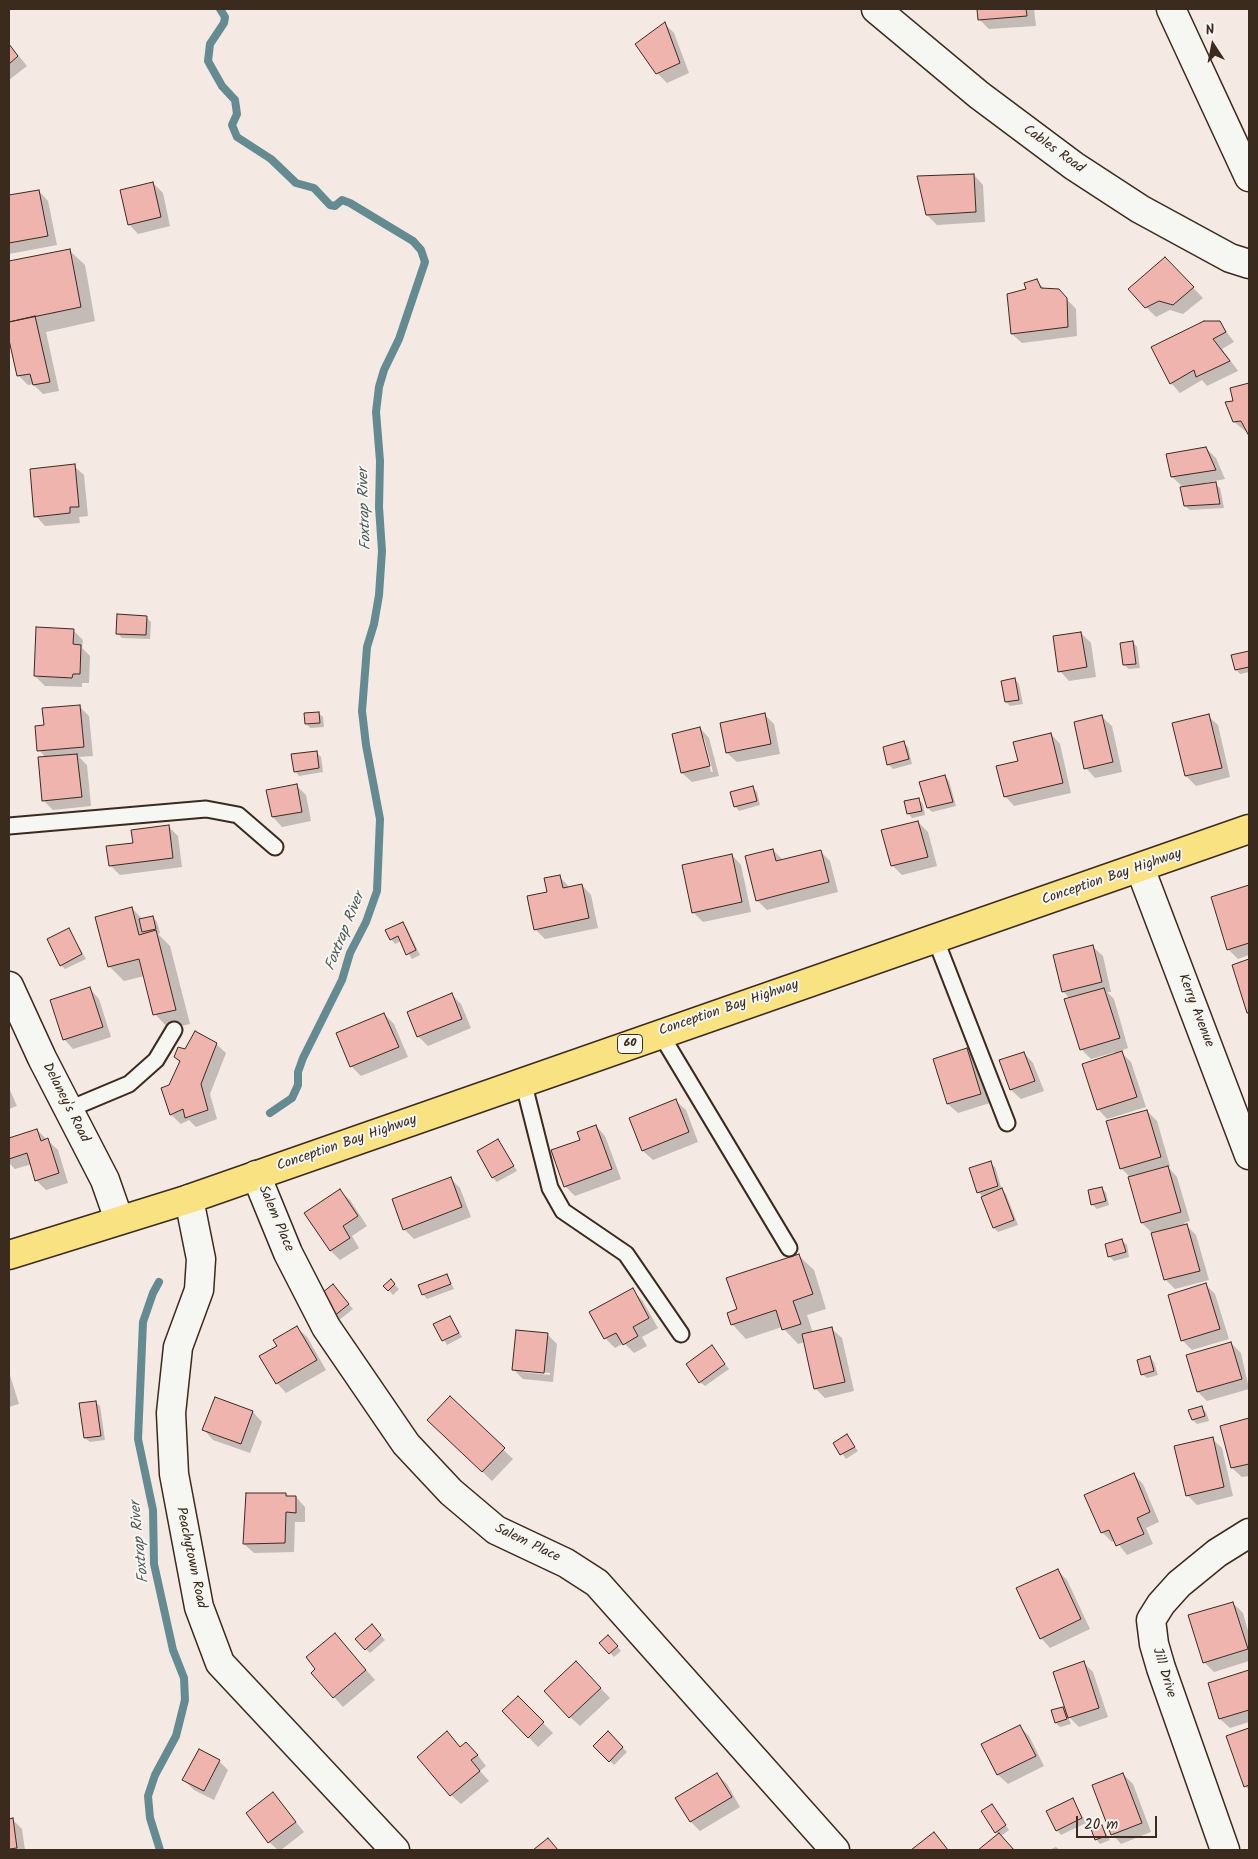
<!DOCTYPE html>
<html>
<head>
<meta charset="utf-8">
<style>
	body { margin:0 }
	#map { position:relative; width:1258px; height:1859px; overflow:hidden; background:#f5e9e4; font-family:Kalam,sans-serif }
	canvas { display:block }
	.frame { position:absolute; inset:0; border:10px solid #3b2a1e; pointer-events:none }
	.north { position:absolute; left:1188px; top:20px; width:50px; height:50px; -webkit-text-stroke:4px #f6f6f2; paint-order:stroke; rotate:349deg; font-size:14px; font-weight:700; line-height:20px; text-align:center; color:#3b2a1e }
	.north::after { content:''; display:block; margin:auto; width:18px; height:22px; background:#3b2a1e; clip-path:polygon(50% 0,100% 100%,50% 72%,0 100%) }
	.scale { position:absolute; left:1076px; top:1816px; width:81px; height:22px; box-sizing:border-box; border:2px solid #3b2a1e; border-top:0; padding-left:6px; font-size:15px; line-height:18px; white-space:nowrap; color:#3b2a1e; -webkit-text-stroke:4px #f6f6f2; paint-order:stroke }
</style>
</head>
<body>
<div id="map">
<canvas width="1258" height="1859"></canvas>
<div class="frame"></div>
<div class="north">N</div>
<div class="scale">20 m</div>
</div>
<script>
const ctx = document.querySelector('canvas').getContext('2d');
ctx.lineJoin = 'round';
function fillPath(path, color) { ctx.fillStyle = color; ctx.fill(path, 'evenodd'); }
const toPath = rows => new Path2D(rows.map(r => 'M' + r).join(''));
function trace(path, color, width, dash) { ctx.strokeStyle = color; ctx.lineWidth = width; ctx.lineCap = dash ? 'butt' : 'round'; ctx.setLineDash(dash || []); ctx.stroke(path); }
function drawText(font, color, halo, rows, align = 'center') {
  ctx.font = font + ' Kalam,sans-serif'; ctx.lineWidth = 4; ctx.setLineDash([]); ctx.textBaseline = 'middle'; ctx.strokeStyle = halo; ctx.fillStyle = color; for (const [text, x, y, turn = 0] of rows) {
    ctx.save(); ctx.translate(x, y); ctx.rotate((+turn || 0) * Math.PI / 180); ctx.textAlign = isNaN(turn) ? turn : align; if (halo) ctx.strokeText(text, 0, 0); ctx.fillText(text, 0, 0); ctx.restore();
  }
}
fillPath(toPath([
	[978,9,1034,9,1036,26,989,29,979,19],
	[665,24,674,33,689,73,667,83,657,73],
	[9,44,27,66,9,80],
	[974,175,983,185,985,222,937,225,927,215],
	[153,183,163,193,170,226,138,234,129,224],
	[39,191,48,201,57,245,9,254,9,197],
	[70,251,85,265,95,321,46,332,59,391,43,394,33,384,28,385,18,375,9,335,9,262],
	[1165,259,1203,298,1183,314,1170,310,1156,317,1146,307],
	[1036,281,1045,289,1058,290,1076,309,1077,336,1022,343,1012,334,1027,290],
	[1219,322,1234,342,1222,349,1238,371,1207,386,1202,380,1180,393,1171,383],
	[1249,385,1249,434,1234,422,1232,389],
	[1206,448,1216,458,1225,479,1205,483,1205,485,1215,484,1220,488,1224,508,1190,510,1185,506,1183,487,1172,477],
	[74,466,84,475,88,516,79,517,80,523,45,526,36,516],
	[146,617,151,622,150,639,122,638,117,633],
	[73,630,83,640,82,648,90,656,89,683,82,683,82,687,45,686,35,676],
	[1081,633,1091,643,1096,677,1069,681,1060,671],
	[1133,642,1137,647,1140,668,1129,669,1124,665],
	[1249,652,1249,672,1240,674,1236,670,1233,656],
	[1015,679,1019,684,1023,704,1010,706,1006,702],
	[79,706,89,716,93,756,79,757,87,765,91,806,53,810,43,800,46,758,39,750,45,726],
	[318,713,323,717,324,727,310,728,306,723],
	[765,715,774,724,780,754,737,762,727,753],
	[1208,716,1218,725,1230,777,1196,786,1186,776,1174,724],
	[1102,717,1112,726,1122,772,1095,778,1086,768],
	[700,728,709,738,719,776,692,782,682,773,673,735],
	[702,738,704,738,713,772,711,772],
	[1051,734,1060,744,1071,793,1014,806,1005,796,1019,762],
	[903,743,908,747,912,764,893,769,888,764],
	[316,752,321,757,323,772,299,776,295,771],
	[945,776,949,781,956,806,932,812,928,808],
	[297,786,306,795,311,821,282,827,273,817],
	[752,787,757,792,760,805,739,811,735,806],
	[919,800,923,804,925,815,912,818,908,813],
	[918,822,928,832,937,866,902,875,892,865],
	[168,826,178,836,182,867,120,875,110,865,134,844],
	[773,850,783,860,821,852,830,861,838,892,767,910,757,900],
	[732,855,741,865,751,912,703,922,693,912],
	[559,876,570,888,582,885,591,895,598,928,545,939,535,929,549,893],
	[1249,887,1249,955,1238,959,1228,949,1212,898],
	[132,908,143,920,153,917,157,922,160,933,158,934,170,946,190,1024,169,1029,155,1014,145,976,124,981,109,966],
	[403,923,407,928,420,955,412,959,401,941,395,944,391,939],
	[69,930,86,959,65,969,61,965],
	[1093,947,1103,956,1111,992,1107,992,1114,999,1128,1048,1120,1051,1131,1062,1146,1107,1107,1119,1098,1109,1115,1052,1091,1059,1081,1049,1070,999,1063,991],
	[1249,960,1249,1013,1233,965],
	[90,989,99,999,111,1037,73,1049,64,1039],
	[452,995,461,1004,471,1028,428,1046,418,1036],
	[384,1014,394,1024,408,1057,361,1076,352,1067,338,1034],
	[216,1044,226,1053,210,1094,217,1119,196,1127,189,1120,181,1124,171,1115,163,1089,170,1086,181,1062,175,1057,186,1051],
	[966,1050,976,1059,990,1103,958,1113,948,1104,934,1060],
	[1024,1053,1033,1063,1044,1091,1021,1099,1011,1090,1001,1061],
	[9,1088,17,1106,9,1109],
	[676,1101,686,1110,698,1142,653,1160,643,1151,630,1119],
	[1147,1111,1157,1121,1170,1166,1168,1167,1177,1177,1190,1221,1184,1223,1196,1235,1209,1280,1175,1289,1165,1279,1152,1233,1142,1223,1131,1178,1121,1168],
	[596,1126,605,1136,621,1179,575,1196,565,1186,581,1141],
	[37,1130,58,1150,68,1183,46,1190,36,1180,32,1164,15,1169,9,1163,9,1139],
	[498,1141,517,1171,497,1182,493,1178],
	[990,1163,995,1167,1002,1190,1006,1194,1018,1225,998,1232,994,1228,983,1197,978,1192],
	[451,1179,460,1188,471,1217,414,1239,404,1229],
	[1102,1188,1106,1193,1109,1205,1097,1209,1092,1204],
	[340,1191,350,1200,367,1226,352,1236,359,1248,340,1260,331,1251],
	[1122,1241,1127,1245,1129,1257,1114,1261,1109,1256],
	[799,1256,814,1270,826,1309,807,1315,813,1333,832,1329,842,1338,854,1391,825,1398,815,1388,805,1342,798,1344,782,1327,746,1339,732,1324],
	[447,1276,454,1289,427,1299,423,1294],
	[391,1281,399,1289,393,1295,385,1286],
	[1206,1285,1215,1294,1229,1339,1192,1350,1182,1340],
	[337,1290,353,1309,338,1321,334,1317],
	[632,1290,642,1300,658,1328,642,1337,647,1346,634,1353,624,1343,615,1348,605,1338,591,1313],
	[450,1317,462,1337,447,1345,435,1325],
	[297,1328,307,1337,326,1370,286,1393,277,1383,278,1347],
	[547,1334,557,1344,553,1382,523,1379,514,1370],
	[522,1370,550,1373,550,1375,522,1372],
	[1231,1343,1241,1353,1249,1389,1207,1401,1198,1392,1188,1356],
	[712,1347,729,1369,705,1386,700,1382],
	[1150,1357,1154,1362,1158,1375,1147,1378,1142,1374],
	[9,1372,19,1404,9,1407],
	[450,1398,513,1459,492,1481,439,1430],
	[216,1399,253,1412,262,1422,250,1453,213,1440,204,1430],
	[95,1402,100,1406,105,1440,90,1442,85,1438],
	[1201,1407,1206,1412,1209,1421,1197,1424,1193,1420],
	[1249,1420,1249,1476,1242,1477,1232,1468,1222,1427],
	[847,1436,858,1451,846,1459,835,1443],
	[1212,1439,1222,1448,1233,1496,1197,1505,1187,1495],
	[1134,1475,1143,1484,1159,1522,1146,1528,1153,1544,1127,1555,1115,1540,1112,1542,1102,1532],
	[286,1494,290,1498,296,1497,305,1507,305,1522,295,1522,294,1552,254,1553,244,1544],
	[1058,1571,1067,1580,1090,1629,1050,1648,1041,1638],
	[1233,1603,1243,1613,1249,1634,1249,1661,1214,1672,1204,1662],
	[372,1626,385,1640,370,1653,366,1649],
	[335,1634,375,1680,343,1707,334,1697],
	[608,1636,621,1651,614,1657,601,1643],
	[1083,1662,1093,1672,1108,1717,1079,1727,1068,1716,1071,1724,1060,1727,1056,1723,1063,1708,1068,1713],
	[585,1672,610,1698,580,1726,570,1717],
	[1249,1672,1249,1722,1230,1728,1220,1719,1209,1684],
	[518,1698,553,1733,538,1747,504,1712],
	[1019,1726,1029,1736,1044,1766,1008,1784,998,1775,983,1744],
	[1249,1729,1249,1790,1245,1786,1228,1737],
	[447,1733,461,1748,476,1753,486,1766,480,1771,489,1781,461,1804,451,1795],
	[608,1733,627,1752,614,1765,595,1746],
	[219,1761,228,1770,214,1800,194,1790,184,1780],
	[717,1774,727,1784,740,1807,700,1831,691,1822,677,1799],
	[1123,1774,1133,1784,1151,1832,1121,1844,1112,1834],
	[273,1794,304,1832,281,1850,278,1850,269,1842],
	[1073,1800,1086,1823,1061,1835,1057,1830],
	[992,1806,1009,1830,1001,1836,1015,1850,980,1850,999,1835,996,1832],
	[9,1820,13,1820,22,1829,25,1850,9,1850],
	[1102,1826,1110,1840,1100,1844,1096,1839],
	[1056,1847,1060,1850,1049,1850]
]), '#0003');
trace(toPath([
	[220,9,225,17,224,23,210,44,208,61,222,86,235,100,237,114,232,125,237,137,271,159,296,183,314,188,330,205,335,206,342,200,350,203,413,241,421,250,425,262,399,339,384,370,379,387,376,412,380,461,379,507,382,551,379,595,374,624,367,647,362,711,366,745,380,819,377,891,366,922,350,953,342,980,303,1058,298,1072,298,1085,292,1098,270,1113],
	[159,1282,153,1293,143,1322,138,1439,153,1510,154,1564,173,1650,184,1678,185,1700,176,1736,155,1775,148,1796,150,1818,160,1850]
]), '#638b91', 8);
const building = toPath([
	[977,9,1026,9,1027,16,978,20,977,9],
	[665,22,680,63,656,74,635,44,665,22],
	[9,44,18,56,9,64,9,44],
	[974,174,976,212,926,215,917,176,974,174],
	[153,182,161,217,128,225,120,190,153,182],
	[39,190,48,236,9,243,9,195,39,190],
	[70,249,81,307,9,322,9,261,70,249],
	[1165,257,1194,287,1173,305,1159,301,1145,308,1128,289,1165,257],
	[1037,279,1041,288,1059,289,1067,298,1068,327,1011,334,1007,294,1026,289,1024,283,1037,279],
	[35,316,50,382,33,385,30,374,17,376,9,340,9,322,35,316],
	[1204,321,1220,321,1226,332,1213,339,1230,361,1196,377,1194,370,1170,384,1151,347,1204,321],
	[1249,383,1249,436,1241,421,1233,422,1225,402,1233,401,1230,388,1249,383],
	[1206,447,1216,470,1171,477,1166,454,1206,447],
	[75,464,79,507,70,507,70,513,34,517,30,469,75,464],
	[1216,482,1220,504,1184,506,1180,487,1216,482],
	[117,614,147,616,146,635,116,634,117,614],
	[36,627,74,629,73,644,81,645,80,674,73,674,72,678,34,676,36,627],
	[1081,632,1087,667,1058,672,1053,636,1081,632],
	[1133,641,1136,664,1123,665,1120,643,1133,641],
	[1249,651,1249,667,1235,670,1231,655,1249,651],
	[1015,678,1019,700,1005,702,1001,681,1015,678],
	[80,705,84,747,37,751,35,726,44,725,42,708,80,705],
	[319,712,320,723,305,724,304,713,319,712],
	[765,713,771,744,726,753,720,723,765,713],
	[1209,714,1222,768,1185,776,1172,723,1209,714],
	[1102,715,1113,762,1084,769,1074,722,1102,715],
	[700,727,710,766,681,773,672,734,700,727],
	[1051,733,1063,783,1004,797,996,766,1018,761,1013,742,1051,733],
	[904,741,909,759,887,765,883,747,904,741],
	[317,751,319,768,294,772,291,754,317,751],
	[77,754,82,797,42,801,38,757,77,754],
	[945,775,953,802,927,808,919,782,945,775],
	[297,784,302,812,272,817,266,790,297,784],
	[753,786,757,801,734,807,730,792,753,786],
	[919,798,922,811,907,814,904,801,919,798],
	[918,821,928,857,891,866,881,830,918,821],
	[169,825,173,858,109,866,106,846,133,843,131,830,169,825],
	[773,849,776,861,821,850,829,882,756,901,745,856,773,849],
	[732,854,742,902,692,913,682,865,732,854],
	[560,875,563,888,582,884,589,918,534,930,527,896,547,892,544,878,560,875],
	[1249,885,1249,943,1227,950,1211,897,1249,885],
	[132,907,139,935,156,930,176,1010,153,1015,139,959,108,967,95,917,132,907],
	[153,916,156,929,142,932,139,919,153,916],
	[403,922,416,950,406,955,398,936,390,940,385,930,403,922],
	[69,928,82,954,60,966,47,939,69,928],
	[1093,945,1102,982,1062,992,1053,955,1093,945],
	[1249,959,1249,1013,1247,1013,1232,965,1249,959],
	[90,987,103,1027,63,1040,50,1000,90,987],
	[1104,988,1120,1038,1080,1050,1064,999,1104,988],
	[452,993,462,1019,417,1037,407,1012,452,993],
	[384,1013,399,1047,350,1067,336,1033,384,1013],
	[195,1031,217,1043,201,1084,208,1110,185,1118,183,1109,170,1115,161,1088,169,1085,180,1061,174,1057,178,1047,185,1049,195,1031],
	[967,1048,981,1094,947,1104,933,1059,967,1048],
	[1122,1051,1137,1097,1097,1110,1082,1064,1122,1051],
	[1024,1052,1035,1081,1010,1090,999,1060,1024,1052],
	[676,1099,689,1132,642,1151,629,1118,676,1099],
	[1147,1110,1161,1157,1120,1169,1106,1121,1147,1110],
	[596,1125,612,1169,564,1187,551,1150,580,1140,577,1132,596,1125],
	[37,1129,41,1141,48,1138,59,1173,35,1181,27,1153,9,1159,9,1138,37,1129],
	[498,1139,514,1166,492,1178,477,1151,498,1139],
	[991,1161,998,1186,977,1193,969,1168,991,1161],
	[1168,1166,1181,1212,1141,1223,1128,1177,1168,1166],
	[451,1177,462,1207,403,1230,392,1199,451,1177],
	[1102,1187,1106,1201,1091,1205,1088,1190,1102,1187],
	[1002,1188,1014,1220,993,1228,981,1197,1002,1188],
	[340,1189,358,1216,343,1226,350,1238,330,1251,304,1213,340,1189],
	[1187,1224,1200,1271,1164,1280,1151,1233,1187,1224],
	[1122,1239,1126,1252,1108,1257,1105,1244,1122,1239],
	[799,1254,813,1294,793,1301,801,1324,782,1330,776,1310,731,1325,727,1313,737,1309,726,1278,799,1254],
	[447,1274,451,1284,422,1295,418,1285,447,1274],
	[391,1279,395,1284,388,1291,383,1286,391,1279],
	[1206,1283,1220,1329,1181,1341,1168,1295,1206,1283],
	[333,1284,349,1304,333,1317,316,1298,333,1284],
	[633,1288,649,1318,633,1327,638,1336,623,1345,616,1333,604,1339,589,1312,633,1288],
	[450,1316,459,1333,442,1341,433,1324,450,1316],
	[297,1326,317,1360,276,1384,259,1356,277,1346,273,1340,297,1326],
	[832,1327,845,1382,814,1389,802,1334,832,1327],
	[516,1330,548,1333,544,1373,512,1370,516,1330],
	[1231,1342,1242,1379,1197,1392,1186,1355,1231,1342],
	[712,1345,725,1364,699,1383,686,1364,712,1345],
	[1150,1356,1154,1371,1141,1375,1137,1360,1150,1356],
	[450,1396,505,1448,482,1472,427,1420,450,1396],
	[215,1397,253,1411,241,1444,202,1430,215,1397],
	[96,1401,101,1436,84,1438,79,1403,96,1401],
	[1202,1406,1205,1416,1192,1420,1188,1410,1202,1406],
	[1249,1418,1249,1464,1231,1468,1220,1426,1249,1418],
	[847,1434,855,1447,840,1455,833,1443,847,1434],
	[1213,1437,1224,1487,1186,1496,1174,1446,1213,1437],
	[1134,1473,1150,1512,1137,1518,1144,1534,1116,1546,1109,1530,1101,1533,1084,1495,1134,1473],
	[246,1493,286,1493,286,1496,296,1496,296,1513,286,1512,285,1543,243,1544,246,1493],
	[1058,1569,1081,1619,1040,1639,1016,1588,1058,1569],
	[1233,1602,1248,1649,1203,1663,1188,1615,1233,1602],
	[372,1624,381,1635,365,1650,355,1639,372,1624],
	[335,1633,366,1670,333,1698,311,1673,315,1669,306,1657,335,1633],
	[608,1635,618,1646,609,1654,599,1643,608,1635],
	[576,1661,601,1688,569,1718,544,1691,576,1661],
	[1084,1661,1099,1708,1068,1718,1053,1672,1084,1661],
	[1249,1670,1249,1710,1219,1719,1208,1683,1249,1670],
	[518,1696,544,1722,528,1738,502,1711,518,1696],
	[1063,1707,1067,1719,1055,1723,1051,1710,1063,1707],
	[1020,1725,1036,1756,997,1775,981,1744,1020,1725],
	[1249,1728,1249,1785,1244,1787,1226,1736,1249,1728],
	[447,1731,460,1747,466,1742,478,1755,471,1760,480,1771,450,1796,417,1757,447,1731],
	[608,1731,623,1747,609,1762,593,1746,608,1731],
	[199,1749,220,1760,204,1791,182,1780,199,1749],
	[717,1773,732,1797,690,1822,675,1798,717,1773],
	[1123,1773,1142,1823,1111,1835,1092,1785,1123,1773],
	[273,1792,296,1822,268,1843,246,1813,273,1792],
	[1073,1798,1082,1818,1056,1831,1046,1811,1073,1798],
	[992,1804,1006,1825,995,1833,981,1811,992,1804],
	[13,1818,17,1848,9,1849,9,1819,13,1818],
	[1102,1825,1106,1836,1095,1840,1091,1829,1102,1825],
	[934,1832,948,1850,911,1850,934,1832],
	[999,1833,1014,1850,978,1850,999,1833],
	[548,1838,558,1850,533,1850,548,1838]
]);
fillPath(building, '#f0b4ae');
trace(building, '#3b2a1e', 1);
const service = toPath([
	[9,826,206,809,238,815,275,847],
	[935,938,1007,1123],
	[660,1033,789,1248],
	[523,1081,550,1188,563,1211,626,1254,681,1334],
	[67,1110,129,1084,156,1060,174,1030]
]);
const minor = toPath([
	[876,9,979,95,1074,166,1140,209,1230,258,1249,264],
	[1171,9,1249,177],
	[1140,868,1249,1155],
	[9,986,42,1058,105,1180,119,1220],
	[256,1175,288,1253,326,1327,406,1444,451,1492,496,1530,566,1563,597,1583,835,1850],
	[189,1199,201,1259,199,1290,178,1347,171,1413,174,1474,199,1607,220,1663,395,1850],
	[1225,1850,1161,1668,1154,1644,1151,1620,1161,1604,1179,1584,1217,1553,1249,1533]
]);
const primary = toPath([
	[9,1255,189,1199,1249,829]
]);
trace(service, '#3b2a1e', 19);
trace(minor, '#3b2a1e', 31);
trace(primary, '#3b2a1e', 31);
trace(service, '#f6f6f2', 15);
trace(minor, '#f6f6f2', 28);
trace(primary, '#f8e281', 28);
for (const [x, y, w] of [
	[630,1044,25]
]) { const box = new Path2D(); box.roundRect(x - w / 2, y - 9.5, w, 19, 4); ctx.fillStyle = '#f6f6f2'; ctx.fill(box); trace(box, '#3b2a1e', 1); }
drawText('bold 12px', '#3b2a1e', null, [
	["60",630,1044]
]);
drawText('14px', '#3b2a1e', '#f6f6f2', [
	["Cables Road",1053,150,36],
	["Conception Bay Highway",1112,878,-19],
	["Conception Bay Highway",729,1009,-19],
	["Kerry Avenue",1195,1011,69],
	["Delaney's Road",65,1103,63],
	["Conception Bay Highway",347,1144,-19],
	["Salem Place",275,1219,67],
	["Salem Place",527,1544,26],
	["Peachytown Road",190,1558,78],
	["Jill Drive",1163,1673,73]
]);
drawText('italic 15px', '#4f5a57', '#f6f6f2', [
	["Foxtrap River",366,509,-92],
	["Foxtrap River",346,932,-68],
	["Foxtrap River",141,1542,-96]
]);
</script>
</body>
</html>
